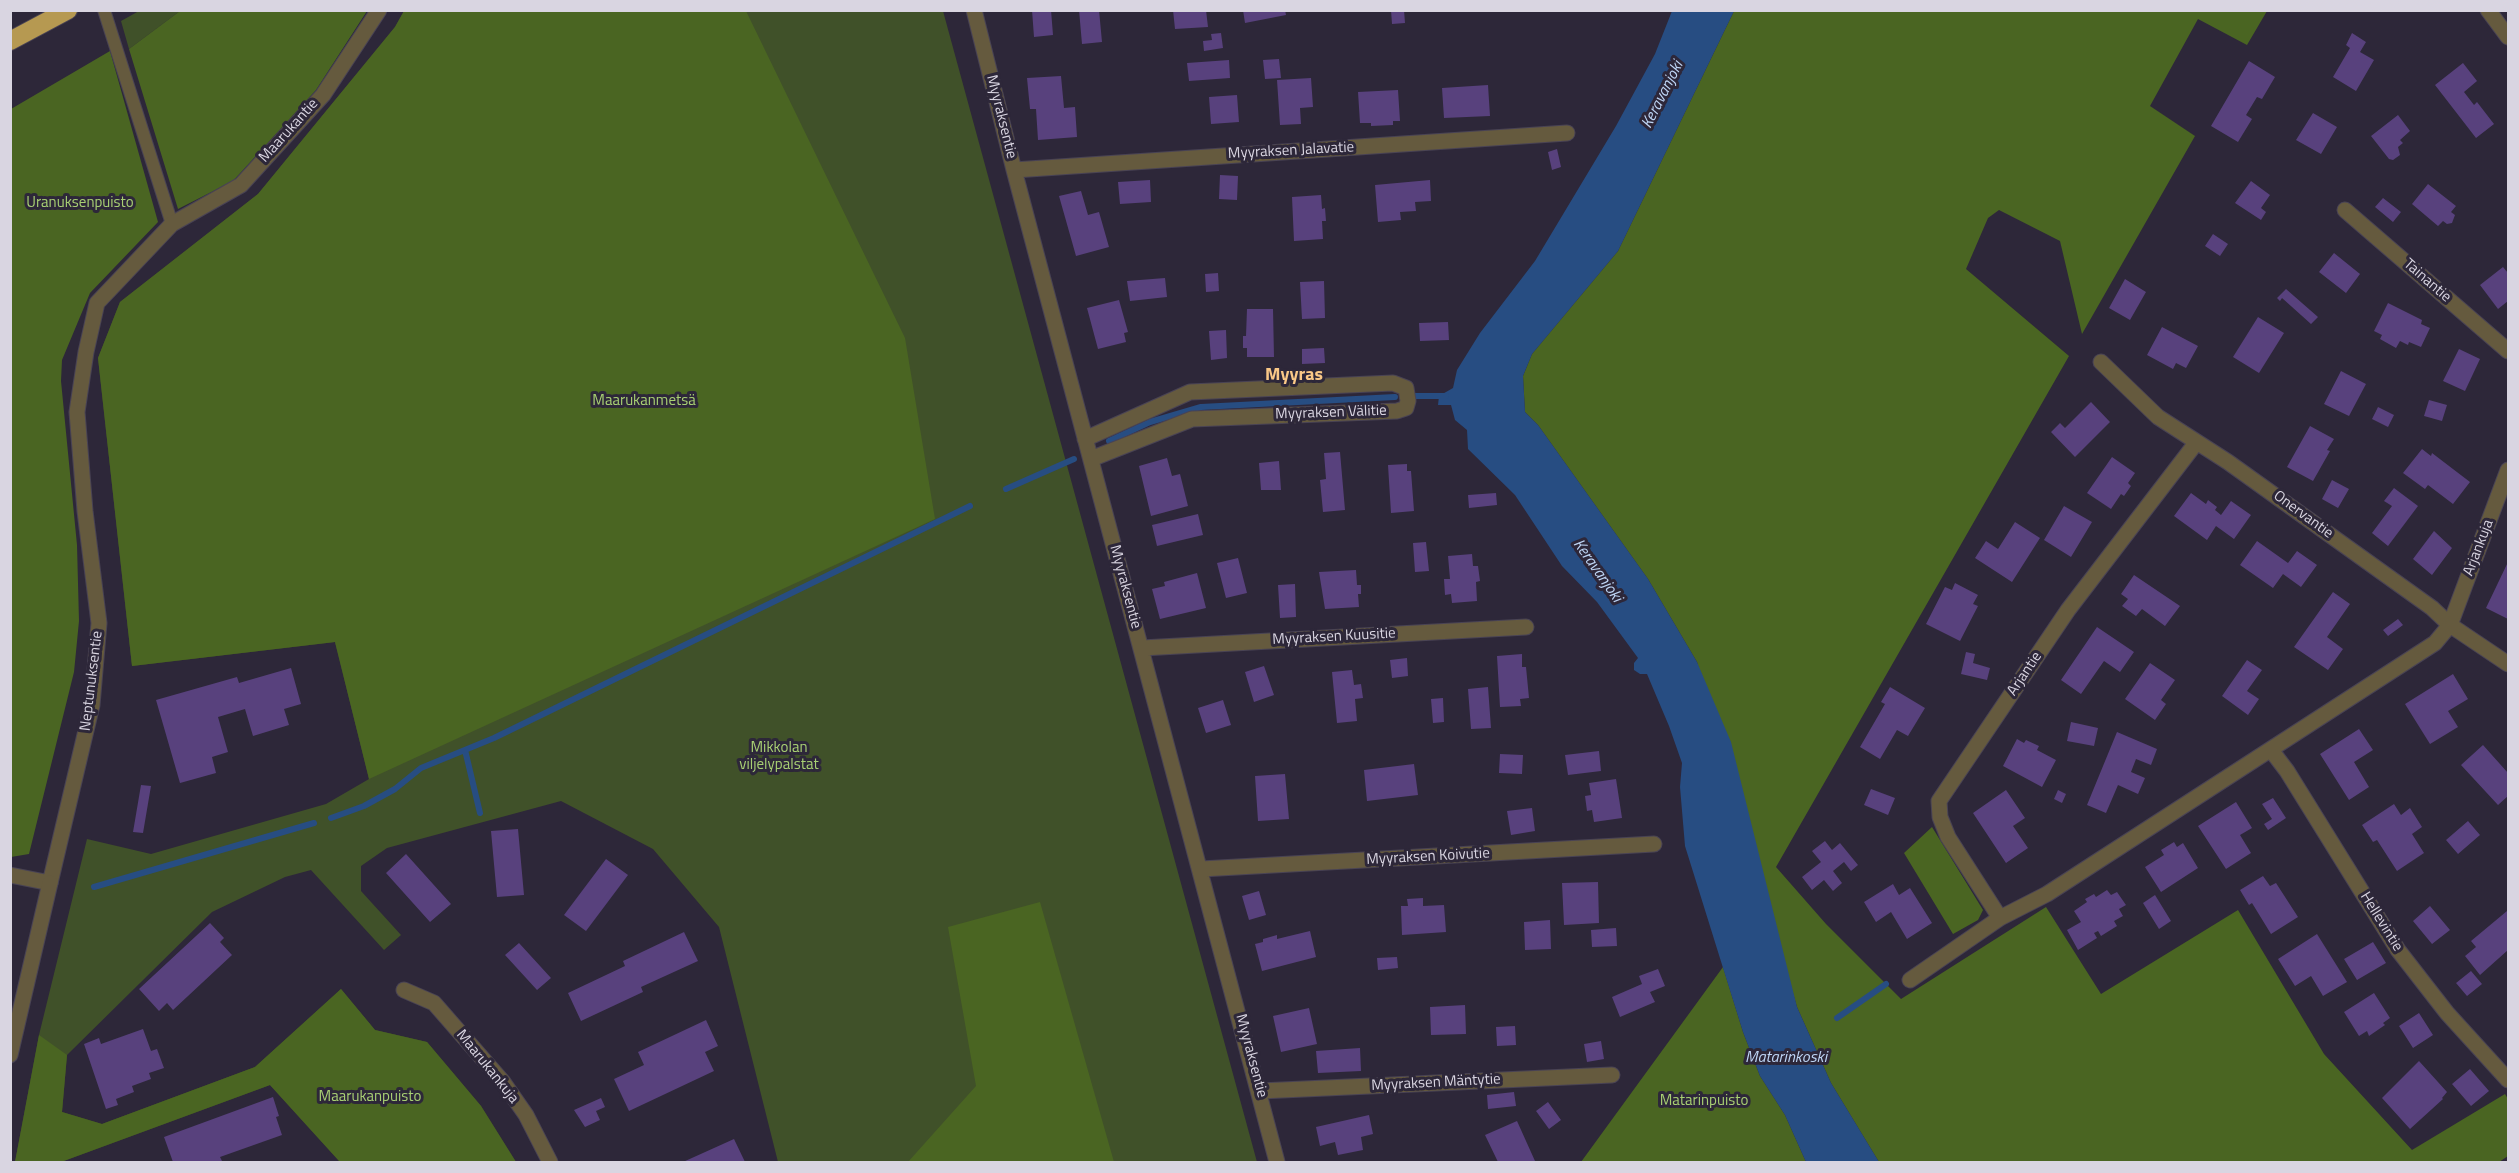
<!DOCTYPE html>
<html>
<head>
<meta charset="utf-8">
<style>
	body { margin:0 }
	#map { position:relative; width:2519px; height:1173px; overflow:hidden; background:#2d2739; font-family:"Titillium Web",sans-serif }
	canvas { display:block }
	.frame { position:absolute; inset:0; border:12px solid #d9d5e1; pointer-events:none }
</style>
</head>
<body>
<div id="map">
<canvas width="2519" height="1173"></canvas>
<div class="frame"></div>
</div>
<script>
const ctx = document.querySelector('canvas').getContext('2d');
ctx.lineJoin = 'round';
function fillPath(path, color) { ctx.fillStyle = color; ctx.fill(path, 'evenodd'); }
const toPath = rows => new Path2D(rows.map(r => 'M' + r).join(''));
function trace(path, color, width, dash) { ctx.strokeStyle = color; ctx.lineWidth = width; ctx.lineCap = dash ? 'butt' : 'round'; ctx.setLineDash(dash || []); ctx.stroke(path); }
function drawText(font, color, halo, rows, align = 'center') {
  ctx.font = font + ' "Titillium Web",sans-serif'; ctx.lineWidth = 6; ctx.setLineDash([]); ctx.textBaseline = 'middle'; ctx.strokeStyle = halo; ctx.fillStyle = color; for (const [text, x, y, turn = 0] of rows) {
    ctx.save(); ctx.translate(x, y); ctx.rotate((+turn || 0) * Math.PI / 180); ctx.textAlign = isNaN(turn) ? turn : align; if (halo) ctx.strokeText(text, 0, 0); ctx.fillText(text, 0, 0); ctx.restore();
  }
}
fillPath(toPath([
	[139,11,139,10,180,11,129,49,121,21],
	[404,11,943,11,1257,1162,778,1162,719,927,653,849,561,801,387,848,361,866,361,891,401,935,384,950,311,870,285,877,212,912,67,1055,62,1112,102,1124,255,1067,341,989,375,1030,427,1042,481,1106,516,1162,340,1162,270,1085,61,1162,15,1162,39,1035,87,839,151,854,326,804,369,779,335,642,132,666,98,358,120,302,258,194,395,27]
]), '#405129');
fillPath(toPath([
	[180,11,367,11,316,90,233,181,178,209,129,49],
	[404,11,746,11,905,338,935,519,369,779,335,642,132,666,98,358,120,302,258,194,395,27],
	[1734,11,2267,11,2247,45,2198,19,2150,106,2195,136,2082,334,2060,241,1999,210,1988,218,1966,269,2069,356,1776,867,1826,924,1901,999,2046,907,2101,994,2238,910,2324,1054,2412,1150,2505,1094,2508,1099,2508,1156,2499,1162,1879,1162,1831,1083,1797,1007,1697,662,1648,579,1538,425,1525,412,1523,376,1532,354,1618,251],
	[110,51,158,222,90,293,62,360,61,381,77,545,79,621,74,672,29,854,11,857,11,109],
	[1932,827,1983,910,1978,920,1953,934,1904,853],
	[1040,902,1114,1162,908,1162,976,1086,948,927],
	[1723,967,1743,1032,1760,1076,1785,1115,1806,1162,1581,1162],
	[341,989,375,1030,427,1042,481,1106,516,1162,340,1162,270,1085,61,1162,15,1162,39,1035,67,1055,62,1112,102,1124,255,1067]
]), '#4a6522');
fillPath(toPath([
	[1672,11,1734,11,1618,251,1532,354,1523,376,1525,412,1538,425,1648,579,1697,662,1731,742,1797,1007,1831,1083,1879,1162,1806,1162,1785,1115,1760,1076,1743,1032,1685,846,1680,787,1682,763,1669,726,1647,674,1640,674,1634,670,1634,663,1638,658,1597,602,1562,566,1515,495,1468,449,1467,430,1455,420,1451,405,1438,405,1439,396,1453,388,1457,370,1480,333,1535,261,1616,126,1655,54]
]), '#274d82');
trace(toPath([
	[1413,396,1446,396],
	[1109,441,1150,422,1201,407,1395,397],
	[1006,489,1074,459],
	[465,750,480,813],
	[331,818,364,806,395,789,421,768,494,738,970,506],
	[94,887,314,823],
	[1837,1018,1886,984]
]), '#274d82', 6);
fillPath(toPath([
	[1032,10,1051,10,1053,35,1034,37],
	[1079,10,1099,10,1102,42,1082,44],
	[1173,10,1206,10,1208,27,1175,29],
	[1243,10,1285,10,1286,15,1245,23],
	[1391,10,1404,10,1405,23,1392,24],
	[1221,33,1223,48,1204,51,1203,41,1212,40,1211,34],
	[2352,33,2366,42,2360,52,2374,60,2356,91,2333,77,2350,48,2346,45],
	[1279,59,1281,78,1265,79,1263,60],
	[1229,60,1230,78,1189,81,1187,63],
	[2249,61,2275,77,2262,99,2257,97,2246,115,2252,119,2238,142,2211,126],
	[2463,63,2477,81,2464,92,2474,105,2477,102,2494,124,2476,138,2435,85],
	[1061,76,1064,108,1075,107,1077,137,1038,140,1036,109,1030,109,1027,78],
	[1311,78,1313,107,1300,108,1301,124,1280,125,1277,80],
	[1488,85,1490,116,1444,118,1442,88],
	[1398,90,1400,121,1393,121,1393,125,1371,126,1371,123,1360,123,1358,92],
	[1237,95,1239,122,1211,124,1209,97],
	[2313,113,2337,127,2321,154,2296,140],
	[2398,115,2410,131,2400,140,2403,143,2398,147,2400,155,2393,160,2389,159,2371,136],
	[1557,149,1561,167,1552,170,1548,152],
	[1220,175,1238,176,1237,200,1219,199],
	[1150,180,1151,202,1120,204,1118,182],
	[1430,180,1431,201,1415,202,1416,211,1400,212,1401,220,1378,222,1375,185],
	[2251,181,2270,195,2261,208,2266,212,2261,220,2235,203],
	[2428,184,2456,206,2451,212,2455,215,2452,223,2447,224,2443,221,2438,226,2412,204],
	[1081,191,1088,215,1099,212,1109,247,1076,256,1059,196],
	[1321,195,1322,209,1325,208,1326,221,1322,221,1323,239,1294,241,1292,197],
	[2383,198,2401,212,2393,222,2375,207],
	[2213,234,2228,244,2220,256,2205,246],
	[2334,253,2360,274,2346,293,2319,272],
	[2503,267,2508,273,2508,301,2498,309,2480,285],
	[1218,273,1219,291,1206,292,1205,274],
	[1165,278,1167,297,1130,301,1127,281],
	[2125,279,2146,292,2130,320,2109,308],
	[1324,281,1325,318,1302,319,1300,282],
	[2286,289,2318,317,2311,324,2282,298,2280,301,2277,298],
	[1119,300,1128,332,1124,333,1126,342,1098,349,1087,308],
	[2388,303,2422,320,2421,324,2430,328,2421,347,2409,342,2408,345,2400,341,2396,348,2380,339,2382,335,2374,331],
	[1247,309,1273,309,1274,357,1247,357,1247,348,1243,348,1243,336,1246,336],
	[2258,317,2284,333,2259,373,2233,357],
	[1448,322,1449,340,1420,341,1419,323],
	[2162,327,2198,346,2186,368,2176,363,2173,369,2147,355],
	[1226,330,1227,358,1211,360,1209,331],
	[1324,348,1325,363,1302,364,1302,349],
	[2459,349,2480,359,2465,391,2443,381],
	[2341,371,2366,384,2349,416,2324,404],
	[2429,400,2447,405,2442,421,2424,416],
	[2091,402,2110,422,2075,457,2051,432,2060,423,2065,428],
	[2378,407,2394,415,2388,427,2372,419],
	[2310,426,2334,439,2327,450,2330,451,2313,481,2287,467],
	[2422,449,2431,456,2432,453,2470,482,2453,504,2428,485,2425,489,2403,473],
	[1340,452,1345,510,1323,512,1320,480,1326,479,1324,453],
	[2112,457,2135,473,2128,483,2131,486,2124,496,2121,494,2111,509,2087,493],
	[1167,458,1172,476,1180,474,1188,506,1151,516,1139,466],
	[1279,461,1281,490,1261,490,1259,463],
	[1407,464,1407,471,1411,471,1414,511,1391,513,1388,465],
	[2332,480,2349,489,2338,508,2322,499],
	[2394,488,2418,506,2388,546,2372,533,2392,506,2384,501],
	[1496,493,1497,505,1469,508,1468,495],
	[2191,493,2206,504,2208,500,2217,507,2215,510,2221,515,2231,501,2251,515,2234,539,2216,526,2207,540,2174,516],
	[2064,506,2092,522,2071,557,2044,540],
	[1198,514,1203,535,1157,546,1152,525],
	[2015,522,2040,538,2012,582,1975,558,1986,541,1998,549],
	[2434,531,2452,548,2432,575,2413,559],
	[2257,541,2288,563,2297,551,2317,565,2301,587,2283,574,2273,588,2240,565],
	[1426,542,1429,571,1415,572,1413,543],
	[1472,554,1473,566,1478,566,1480,581,1476,582,1477,601,1452,603,1451,594,1445,595,1444,579,1450,579,1448,556],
	[1238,558,1247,593,1226,598,1217,563],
	[2508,562,2508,619,2486,608],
	[1356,570,1357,585,1361,585,1361,594,1358,594,1359,607,1325,609,1319,572],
	[1197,573,1206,608,1160,619,1152,589,1165,586,1164,582],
	[2134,575,2180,606,2165,626,2142,609,2136,616,2122,606,2128,599,2121,594],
	[1955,583,1978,595,1973,604,1978,606,1960,641,1926,624,1945,587,1952,590],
	[1295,584,1296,617,1280,618,1278,585],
	[2333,592,2350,604,2327,637,2343,649,2328,670,2294,647],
	[2398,619,2403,625,2388,636,2383,630],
	[2097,627,2134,652,2120,672,2104,661,2081,694,2061,680],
	[1966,652,1975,654,1973,663,1990,668,1987,680,1961,674],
	[1522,654,1522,667,1526,667,1529,698,1520,699,1521,706,1500,707,1497,656],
	[1407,658,1408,676,1392,678,1390,660],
	[2247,660,2262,670,2247,691,2259,699,2248,715,2222,696],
	[2150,663,2175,680,2161,700,2166,704,2155,720,2125,699],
	[1264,666,1274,695,1254,702,1245,672],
	[291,668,301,704,284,709,289,725,253,736,245,709,218,717,228,752,212,757,216,773,180,783,156,700,237,677,239,683],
	[1352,670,1354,685,1361,684,1363,698,1355,699,1357,721,1337,723,1332,672],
	[2453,674,2468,699,2448,711,2458,727,2430,744,2405,704],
	[1488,687,1491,728,1471,729,1468,689],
	[1890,687,1925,708,1908,736,1897,730,1880,759,1860,747,1885,704,1881,702],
	[1443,698,1444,722,1433,723,1431,699],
	[1223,700,1231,725,1206,733,1198,708],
	[2071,722,2098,728,2094,746,2067,741],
	[2359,729,2373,750,2354,762,2369,787,2349,800,2320,754],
	[2117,732,2157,749,2151,765,2136,759,2131,772,2145,778,2138,794,2118,785,2106,813,2087,805],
	[2017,739,2024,743,2026,740,2039,746,2037,750,2056,760,2042,787,2003,766],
	[2483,745,2508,773,2508,796,2498,805,2461,765],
	[1599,751,1601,771,1568,775,1565,755],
	[1500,754,1523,755,1522,774,1499,773],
	[1414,764,1418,795,1367,801,1364,770],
	[1285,774,1289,819,1258,821,1255,776],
	[1616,779,1622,818,1594,822,1592,810,1587,811,1585,796,1591,795,1589,783],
	[141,785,151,786,143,833,133,832],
	[1871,789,1895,798,1888,815,1864,805],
	[2006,790,2025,818,2013,826,2028,848,2006,863,1973,813],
	[2058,790,2066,794,2062,803,2054,799],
	[2273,798,2286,818,2268,830,2264,824,2272,819,2262,804],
	[2236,802,2252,828,2240,835,2251,853,2226,869,2198,826],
	[2394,804,2401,815,2410,808,2422,827,2412,834,2424,853,2397,871,2377,840,2373,842,2362,825],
	[1532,808,1535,831,1511,835,1507,811],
	[2468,821,2480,835,2458,854,2446,840],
	[518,829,524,895,497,897,491,831],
	[1825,841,1832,850,1840,843,1858,865,1851,871,1844,862,1833,871,1842,883,1833,891,1824,880,1812,890,1802,877,1821,862,1812,851],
	[2174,842,2177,847,2183,843,2198,868,2161,892,2145,867,2164,855,2161,850],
	[406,854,451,904,430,922,386,873],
	[606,859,628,875,586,931,564,915],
	[2263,876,2270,886,2276,883,2298,917,2271,934,2252,903,2249,905,2240,890],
	[1598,882,1599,923,1564,925,1562,883],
	[1893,884,1899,895,1910,888,1932,923,1907,939,1891,912,1876,922,1864,902],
	[2107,890,2111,895,2117,892,2126,905,2119,909,2123,916,2114,921,2117,926,2101,936,2098,931,2094,933,2097,938,2078,950,2067,930,2081,922,2074,911,2087,902,2085,899,2094,894,2096,897],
	[1259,891,1266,915,1249,920,1242,896],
	[2155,895,2171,921,2159,929,2143,903],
	[1423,898,1423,906,1444,905,1446,932,1402,935,1401,906,1408,906,1407,899],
	[2430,906,2450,930,2432,944,2413,921],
	[2507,911,2508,950,2480,975,2465,956,2476,947,2471,941],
	[1550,920,1551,949,1525,950,1524,922],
	[210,923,224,938,220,942,232,955,173,1010,167,1003,159,1011,139,989],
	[1616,928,1617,946,1592,947,1591,930],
	[1310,931,1316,957,1262,971,1255,944,1263,942,1263,939,1277,935,1277,939],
	[684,932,698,961,641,987,643,992,581,1021,568,993,625,966,623,961],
	[2317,934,2347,982,2323,996,2311,976,2295,986,2278,959],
	[2373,942,2386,963,2357,980,2344,959],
	[519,943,551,978,537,990,505,955],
	[1397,957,1398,968,1378,970,1377,958],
	[1658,969,1665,986,1650,992,1655,1002,1620,1017,1612,997,1642,984,1639,976],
	[2471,971,2482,984,2467,996,2456,983],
	[2374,993,2390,1018,2383,1023,2385,1025,2369,1036,2367,1031,2359,1036,2344,1012],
	[1465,1005,1466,1034,1431,1035,1430,1007],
	[1309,1008,1317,1044,1281,1052,1273,1016],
	[2419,1013,2433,1035,2413,1048,2399,1026],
	[706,1020,718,1046,705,1052,714,1071,629,1111,614,1079,644,1065,638,1052],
	[1515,1026,1516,1045,1497,1046,1496,1027],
	[143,1029,151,1051,157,1049,164,1068,149,1073,151,1079,132,1086,134,1092,116,1099,118,1105,106,1109,84,1044,99,1038,101,1044],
	[1601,1041,1604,1059,1587,1062,1584,1044],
	[1360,1048,1361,1071,1318,1073,1316,1051],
	[2419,1061,2447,1092,2442,1098,2443,1099,2410,1129,2382,1098],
	[2470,1069,2489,1091,2471,1106,2452,1084],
	[1514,1092,1516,1106,1488,1109,1487,1095],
	[273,1097,279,1116,276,1117,282,1135,220,1157,222,1161,217,1162,173,1162,164,1137],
	[601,1098,605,1107,596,1111,600,1120,585,1127,574,1110],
	[1548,1102,1561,1120,1549,1129,1536,1111],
	[1369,1115,1373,1134,1361,1137,1363,1150,1338,1155,1335,1142,1320,1146,1316,1127],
	[1517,1121,1535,1161,1498,1162,1485,1135],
	[734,1139,745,1162,683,1162]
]), '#58417d');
const service = toPath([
	[104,10,172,224]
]);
const minor = toPath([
	[974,10,1014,170,1277,1162],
	[2488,10,2508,37],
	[1014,170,1567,133],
	[2345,210,2508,351],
	[2101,362,2158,417,2228,462,2432,608,2450,625,2508,664],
	[1085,439,1190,392,1393,383,1406,388,1408,401,1406,408,1397,411,1192,419,1091,459],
	[1142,648,1526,627],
	[2271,750,2287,771,2398,950,2447,1013,2508,1080],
	[1201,869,1654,844],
	[10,875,50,883,92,705,99,623,85,511,77,412,86,352,97,303,172,224,241,185,323,95,379,10],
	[2000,918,1948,837,1940,817,1939,801,2068,610,2196,443],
	[1910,980,2000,918,2047,894,2435,643,2450,625,2508,470],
	[404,990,434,1003,503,1082,526,1115,550,1162],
	[1260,1091,1612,1075]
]);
const tertiary = toPath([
	[10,1055,50,883]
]);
const motorway = toPath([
	[10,41,68,10]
]);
trace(service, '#494354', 14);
trace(minor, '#494354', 17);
trace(tertiary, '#494354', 17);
trace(motorway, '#494354', 20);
trace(service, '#655a3e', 12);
trace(minor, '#655a3e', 15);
trace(tertiary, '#655a3e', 15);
trace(motorway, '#b69951', 18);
drawText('15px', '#d9d5e1', '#2d2739', [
	["Myyraksentie",1001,117,76],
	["Maarukantie",289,131,-48],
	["Myyraksen Jalavatie",1291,151,-3],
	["Tainantie",2427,281,41],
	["Myyraksen Välitie",1331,413,-2],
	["Onervantie",2303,515,36],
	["Arjankuja",2479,548,-69],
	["Myyraksentie",1125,587,75],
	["Myyraksen Kuusitie",1334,637,-3],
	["Arjantie",2025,674,-56],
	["Neptunuksentie",92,681,-83],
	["Myyraksen Koivutie",1428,857,-3],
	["Hellevintie",2381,922,58],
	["Myyraksentie",1251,1056,75],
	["Maarukankuja",487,1067,51],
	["Myyraksen Mäntytie",1436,1083,-3]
]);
drawText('15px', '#a8d073', '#2d2739', [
	["Uranuksenpuisto",80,203],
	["Maarukanmetsä",644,401],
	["Mikkolan",779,748],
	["viljelypalstat",779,765],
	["Maarukanpuisto",370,1097],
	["Matarinpuisto",1704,1101]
]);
drawText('italic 16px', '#bed5f5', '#2d2739', [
	["Keravanjoki",1663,95,-63],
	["Keravanjoki",1597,571,55],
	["Matarinkoski",1786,1058]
]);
drawText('bold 18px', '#fac887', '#2d2739', [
	["Myyras",1294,376]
]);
</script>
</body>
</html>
